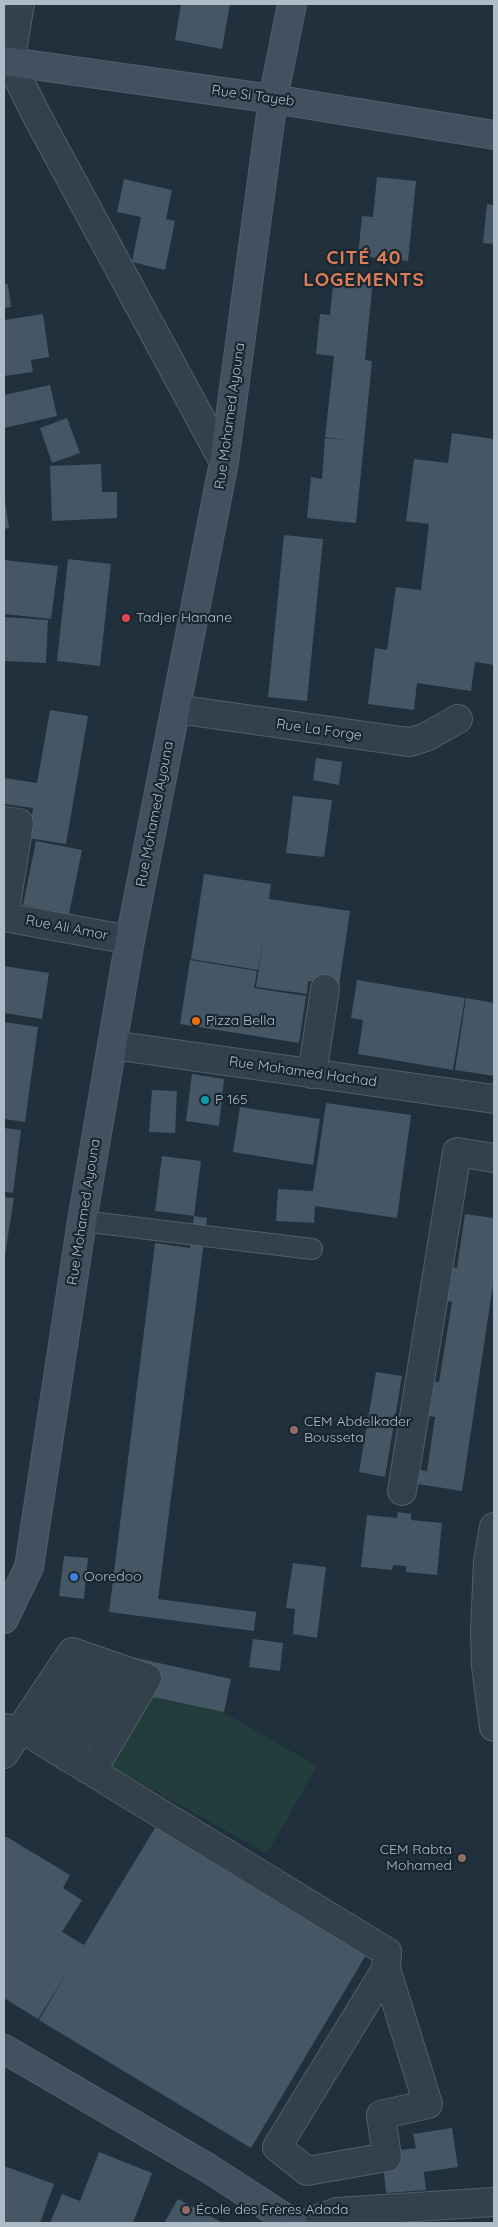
<!DOCTYPE html>
<html>
<head>
<meta charset="utf-8">
<style>
	body { margin:0 }
	#map { position:relative; width:498px; height:2227px; overflow:hidden; background:#20303c; font-family:Quicksand,sans-serif }
	canvas { display:block }
	.frame { position:absolute; inset:0; border:5px solid #afbcc8; pointer-events:none }
</style>
</head>
<body>
<div id="map">
<canvas width="498" height="2227"></canvas>
<div class="frame"></div>
</div>
<script>
const ctx = document.querySelector('canvas').getContext('2d');
ctx.lineJoin = 'round';
function fillPath(path, color) { ctx.fillStyle = color; ctx.fill(path, 'evenodd'); }
const toPath = rows => new Path2D(rows.map(r => 'M' + r).join(''));
function trace(path, color, width, dash) { ctx.strokeStyle = color; ctx.lineWidth = width; ctx.lineCap = dash ? 'butt' : 'round'; ctx.setLineDash(dash || []); ctx.stroke(path); }
function drawText(font, color, halo, rows, align = 'center') {
  ctx.font = font + ' Quicksand,sans-serif'; ctx.lineWidth = 4.5; ctx.setLineDash([]); ctx.textBaseline = 'middle'; ctx.strokeStyle = halo; ctx.fillStyle = color; for (const [text, x, y, turn = 0] of rows) {
    ctx.save(); ctx.translate(x, y); ctx.rotate((+turn || 0) * Math.PI / 180); ctx.textAlign = isNaN(turn) ? turn : align; if (halo) ctx.strokeText(text, 0, 0); ctx.fillText(text, 0, 0); ctx.restore();
  }
}
fillPath(toPath([
	[162,1677,317,1766,267,1854,111,1766]
]), '#223d3c');
fillPath(toPath([
	[181,4,230,4,222,49,175,40],
	[377,177,416,181,408,261,358,256,362,216,373,217],
	[124,179,172,190,166,219,175,221,165,270,132,262,141,217,117,212],
	[487,204,494,205,494,244,483,243],
	[334,275,373,279,365,360,372,361,356,523,307,518,311,477,322,479,325,438,344,440,325,437,334,356,316,354,320,314,330,315],
	[8,284,11,307,4,308,4,285],
	[43,314,49,357,31,360,33,372,4,376,4,320],
	[50,385,57,416,4,428,4,395],
	[67,418,80,453,52,463,40,428],
	[452,433,494,439,494,665,475,662,471,691,417,683,414,710,368,704,375,648,387,650,396,587,421,590,429,524,406,521,414,459,448,463],
	[101,464,102,492,117,492,117,518,52,521,50,466],
	[4,495,9,528,4,529],
	[284,535,323,539,307,701,268,697],
	[68,559,111,564,100,666,57,661],
	[4,560,58,566,51,619,4,614],
	[4,617,48,620,46,663,4,661],
	[50,710,88,716,66,844,28,838,33,808,4,804,4,778,37,783],
	[316,758,342,762,339,785,313,780],
	[293,796,332,800,324,857,286,853],
	[36,841,82,850,69,914,23,905],
	[204,874,271,884,269,899,350,911,339,986,308,981,307,994,256,987,264,934,258,970,191,959],
	[190,960,257,971,254,988,306,996,299,1043,180,1024],
	[4,966,49,973,42,1019,4,1013],
	[357,980,465,998,453,1070,358,1054,363,1020,351,1018],
	[466,998,494,1003,494,1076,455,1070],
	[4,1022,38,1027,25,1122,4,1119],
	[192,1074,224,1079,219,1126,186,1121],
	[152,1090,177,1091,175,1133,149,1132],
	[326,1103,411,1115,397,1218,315,1206,314,1223,276,1221,278,1189,313,1191],
	[240,1107,320,1119,313,1165,233,1152],
	[4,1128,21,1130,13,1193,4,1192],
	[162,1156,201,1161,194,1216,155,1211],
	[4,1197,14,1198,5,1255,4,1255],
	[465,1214,494,1218,494,1278,462,1491,412,1483,414,1469,427,1471,435,1417,423,1415,428,1381,439,1382,452,1302,440,1300,445,1266,457,1268],
	[194,1216,207,1218,158,1599,256,1612,254,1631,109,1612,155,1243,190,1248],
	[376,1372,402,1376,385,1477,359,1472],
	[398,1512,411,1514,411,1520,442,1523,437,1575,406,1572,406,1566,393,1565,392,1570,361,1567,367,1515,397,1518],
	[64,1556,88,1558,84,1599,59,1596],
	[293,1563,326,1567,317,1638,293,1634,295,1609,286,1608],
	[253,1639,283,1643,280,1671,249,1667],
	[132,1657,231,1679,224,1712,125,1691],
	[158,1823,369,1950,251,2148,39,2020,68,1971,38,2019,4,1998,4,1837,7,1837,70,1875,63,1888,82,1900,62,1932,84,1945],
	[452,2128,458,2167,424,2172,426,2190,386,2193,382,2152,416,2148,413,2134],
	[99,2152,152,2173,133,2223,50,2223,62,2194,80,2201],
	[4,2166,54,2184,40,2223,4,2223],
	[178,2199,223,2223,164,2223]
]), '#455765');
const lane = toPath([
	[82,1221,312,1249]
]);
const street = toPath([
	[20,4,10,62,39,120,224,462],
	[176,709,401,741,410,742,426,737,458,719],
	[4,821,19,823,4,917],
	[4,917,130,940],
	[112,1045,494,1099],
	[312,1074,325,989],
	[402,1491,457,1152,494,1158],
	[494,1527,488,1561,485,1631,486,1666,494,1727],
	[4,1728,29,1733,387,1952,386,1969,428,2104,381,2115,387,2157,307,2171,277,2147,386,1969],
	[45,1743,98,1661],
	[4,1754,72,1652,147,1678,92,1771],
	[67,1757,121,1669],
	[307,2223,337,2212,494,2202]
]);
const secondary = toPath([
	[4,61,273,99,494,135],
	[4,1619,29,1567,82,1221,130,940,224,462,273,99,292,4],
	[4,2049,208,2168,293,2223]
]);
trace(lane, '#525f69', 22);
trace(street, '#525f69', 30);
trace(secondary, '#525f69', 30);
trace(lane, '#34414c', 20);
trace(street, '#34414c', 28);
trace(secondary, '#41515f', 28);
for (const [x, y, r, color] of [
	[126,618,5,"#e0444e"],
	[196,1021,5,"#e8710a"],
	[205,1100,5,"#0f9aa8"],
	[294,1430,5,"#8d6e63"],
	[74,1577,5,"#3f7fe0"],
	[462,1858,5,"#8d6e63"],
	[186,2210,5,"#8d6e63"]
]) { const dot = new Path2D(); dot.arc(x, y, r, 0, 2 * Math.PI); ctx.fillStyle = color; ctx.fill(dot); trace(dot, '#192630', 2); }
drawText('14px', '#afbcc8', '#192630', [
	["Rue Si Tayeb",253,96,8],
	["Rue Mohamed Ayouna",230,416,-82],
	["Rue La Forge",319,730,8],
	["Rue Mohamed Ayouna",155,814,-79],
	["Rue Ali Amor",67,928,11],
	["Rue Mohamed Hachad",303,1072,8],
	["Rue Mohamed Ayouna",84,1212,-81]
]);
drawText('14px', '#afbcc8', '#192630', [
	["Tadjer Hanane",136,618],
	["Pizza Bella",206,1021],
	["P 165",215,1100],
	["CEM Abdelkader",304,1422],
	["Bousseta",304,1438],
	["Ooredoo",84,1577],
	["CEM Rabta",452,1850,"right"],
	["Mohamed",452,1866,"right"],
	["École des Frères Adada",196,2210]
], 'left');
ctx.letterSpacing = '1px';
drawText('bold 19px', '#dc7d55', '#192630', [
	["CITÉ 40",364,258],
	["LOGEMENTS",364,280]
]);
ctx.letterSpacing = '0px';
</script>
</body>
</html>
